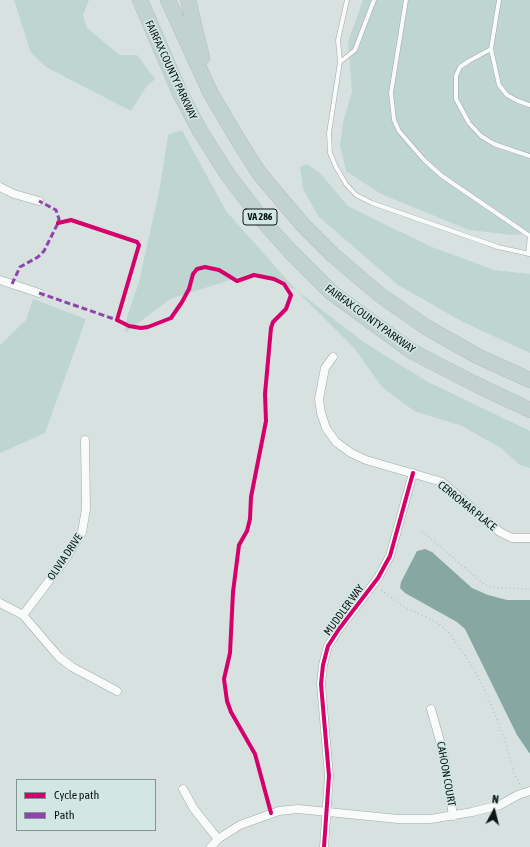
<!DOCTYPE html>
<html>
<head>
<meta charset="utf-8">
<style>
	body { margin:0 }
	#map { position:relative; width:530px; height:847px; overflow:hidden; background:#d7e2e0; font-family:"Asap Condensed",sans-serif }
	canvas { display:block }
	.legend { position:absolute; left:16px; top:779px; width:140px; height:52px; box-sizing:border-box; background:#d2e7e3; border:1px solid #839390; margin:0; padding:5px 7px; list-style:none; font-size:12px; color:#0d1413 }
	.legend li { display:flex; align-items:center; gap:8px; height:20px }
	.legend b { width:20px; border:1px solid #839390 }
	.north { position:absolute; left:474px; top:791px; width:40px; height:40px; -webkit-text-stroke:3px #d2e7e3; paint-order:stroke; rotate:7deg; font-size:11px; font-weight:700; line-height:16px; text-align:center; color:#0d1413 }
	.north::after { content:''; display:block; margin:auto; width:14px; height:18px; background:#0d1413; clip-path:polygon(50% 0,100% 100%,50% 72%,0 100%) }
</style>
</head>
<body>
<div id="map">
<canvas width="530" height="847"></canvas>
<ul class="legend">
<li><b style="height:5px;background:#d6006c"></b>Cycle path</li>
<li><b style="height:5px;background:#8e44ad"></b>Path</li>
</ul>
<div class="north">N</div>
</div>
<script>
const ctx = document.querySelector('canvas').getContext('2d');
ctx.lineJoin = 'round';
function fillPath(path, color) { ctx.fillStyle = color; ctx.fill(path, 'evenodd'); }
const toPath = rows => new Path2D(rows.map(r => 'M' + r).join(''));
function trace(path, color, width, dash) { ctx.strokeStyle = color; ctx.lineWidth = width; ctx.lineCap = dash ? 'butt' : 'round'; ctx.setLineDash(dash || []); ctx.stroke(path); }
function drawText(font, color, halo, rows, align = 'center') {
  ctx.font = font + ' "Asap Condensed",sans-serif'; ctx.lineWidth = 3.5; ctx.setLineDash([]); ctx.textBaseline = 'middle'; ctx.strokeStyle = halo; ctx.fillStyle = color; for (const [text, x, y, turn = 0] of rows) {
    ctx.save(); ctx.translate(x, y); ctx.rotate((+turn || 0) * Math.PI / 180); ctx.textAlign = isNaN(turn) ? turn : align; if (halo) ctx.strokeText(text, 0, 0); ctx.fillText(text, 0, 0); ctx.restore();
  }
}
fillPath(toPath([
	[14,0,89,0,83,15,87,28,120,55,137,55,155,79,146,87,131,111,46,67,31,53],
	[363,0,530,0,530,233,513,235,469,230,381,194,346,171,340,145,343,122,352,92,348,42],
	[182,130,226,211,296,290,365,343,428,382,530,431,530,468,520,465,501,448,462,426,414,411,382,387,355,349,296,290,252,273,170,299,125,333,127,317,139,282,160,187,168,135],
	[307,164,320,173,348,206,388,226,432,247,494,270,530,274,530,353,463,322,398,285,319,217,303,189,300,167],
	[33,299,86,319,45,433,0,453,0,345,26,320]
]), '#bed5d1');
fillPath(toPath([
	[425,549,432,552,472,588,488,595,507,600,530,600,530,754,517,735,465,629,457,622,405,593,400,588,401,582,417,551]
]), '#87a7a3');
const lane = toPath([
	[347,0,338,40,340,62,329,133,330,153,336,167,346,184,356,195,372,203,498,247,530,254],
	[406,0,391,93,394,120,399,131,424,160,442,176,530,236,528,254],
	[499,0,491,49,499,85,507,95,518,101,530,105],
	[491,49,469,61,460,67,456,76,456,99,469,123,481,136,494,144,530,156],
	[340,62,355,50,374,0]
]);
const street = toPath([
	[0,187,14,194,39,201],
	[0,280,39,293],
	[333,357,325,368,319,399,321,413,326,428,336,442,351,453,366,460,442,482,500,532,512,538,530,538],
	[0,603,23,615,59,657,72,667,117,691],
	[23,615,67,557,82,532,86,509,85,440],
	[431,709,444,755,453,816],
	[183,789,194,809,218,839],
	[211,847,218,839,240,825,279,811,298,809,398,819,431,819,472,812,500,805,518,795,530,791],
	[324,847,329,776,321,684,323,665,328,646,339,629,378,578,390,556,413,473]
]);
const highway = toPath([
	[140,0,180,93,200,131,228,175,263,221,290,251,332,293,413,352,477,385,530,410],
	[168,0,211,94,240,143,259,173,302,224,333,255,380,295,426,327,477,356,530,380],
	[188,0,202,58]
]);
trace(lane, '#a1a9a8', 5);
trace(street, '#a1a9a8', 9);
trace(highway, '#b7bdbc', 16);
trace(toPath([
	[422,531,485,585,499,588,530,589],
	[381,590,401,605,438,623,449,633,474,669,488,697,506,743,514,773,521,786]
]), '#bdc0c0', 1.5, [1, 3]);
trace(lane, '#f9fbfa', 4);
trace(street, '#f9fbfa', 8);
trace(highway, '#c2d2d1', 15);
trace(toPath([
	[12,284,20,267,38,257,44,251,58,223,59,219,56,210,39,201],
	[39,293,117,320]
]), '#8e44ad', 3, [6, 3]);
trace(toPath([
	[58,223,71,220,137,242,139,245,117,320,129,326,141,328,148,327,171,318,182,302,189,289,193,274,197,269,205,267,219,270,237,281,254,275,274,279,284,284,291,295,286,309,273,322,271,328,265,394,266,421,251,497,250,519,247,531,239,545,233,592,230,653,224,679,227,701,231,712,255,754,271,813],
	[324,847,329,776,321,684,323,665,328,646,339,629,378,578,390,556,413,473]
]), '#d6006c', 4);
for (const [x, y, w] of [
	[260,217,34]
]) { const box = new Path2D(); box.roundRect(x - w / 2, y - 8, w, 16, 3); ctx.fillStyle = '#d2e7e3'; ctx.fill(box); trace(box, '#0d1413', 1); }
drawText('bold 10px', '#0d1413', null, [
	["VA 286",260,217]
]);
drawText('11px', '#0d1413', '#d2e7e3', [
	["FAIRFAX COUNTY PARKWAY",171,70,65],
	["FAIRFAX COUNTY PARKWAY",370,319,36],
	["CERROMAR PLACE",467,506,39],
	["OLIVIA DRIVE",65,557,-56],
	["MUDDLER WAY",344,610,-54],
	["CAHOON COURT",446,774,80]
]);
</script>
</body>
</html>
